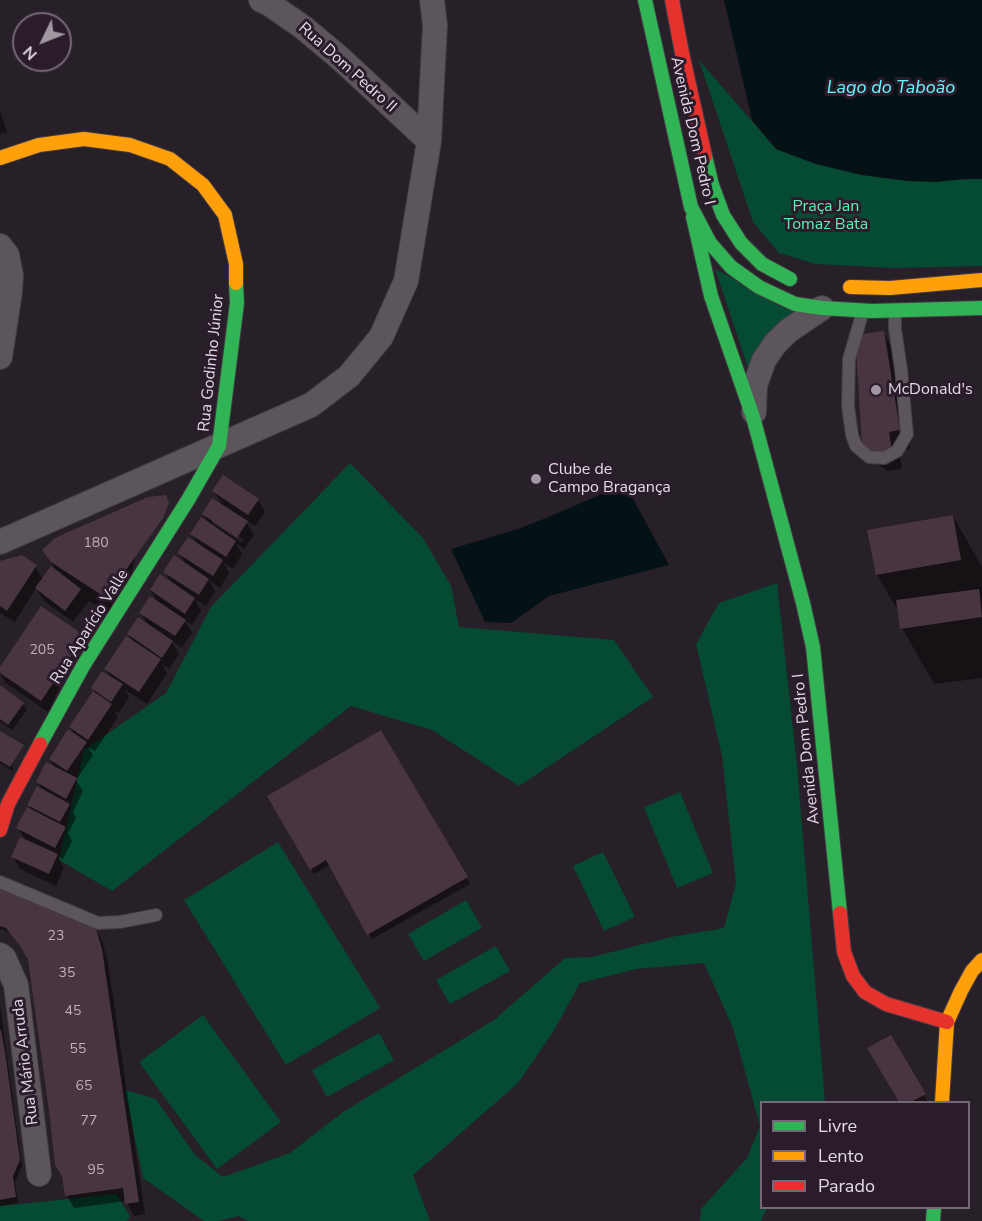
<!DOCTYPE html>
<html>
<head>
<meta charset="utf-8">
<style>
	body { margin:0 }
	#map { position:relative; width:982px; height:1221px; overflow:hidden; background:#282028; font-family:"Nunito Sans",sans-serif }
	canvas { display:block }
	.legend { position:absolute; left:760px; top:1101px; width:210px; height:108px; box-sizing:border-box; background:#2b1c2c; border:2px solid #756876; margin:0; padding:8px 10px; list-style:none; font-size:18px; color:#e3d9e4 }
	.legend li { display:flex; align-items:center; gap:12px; height:30px }
	.legend b { width:30px; border:2px solid #756876 }
	.north { position:absolute; left:12px; top:12px; width:60px; height:60px; box-sizing:border-box; background:#2b1c2c; border:2px solid #756876; border-radius:50%; rotate:227deg; font-size:16px; font-weight:700; line-height:24px; text-align:center; color:#e3d9e4 }
	.north::after { content:''; display:block; margin:auto; width:21px; height:27px; background:#a298a2; clip-path:polygon(50% 0,100% 100%,50% 72%,0 100%) }
</style>
</head>
<body>
<div id="map">
<canvas width="982" height="1221"></canvas>
<ul class="legend">
<li><b style="height:8px;background:#30b455"></b>Livre</li>
<li><b style="height:8px;background:#ff9f0a"></b>Lento</li>
<li><b style="height:8px;background:#e5322d"></b>Parado</li>
</ul>
<div class="north">N</div>
</div>
<script>
const ctx = document.querySelector('canvas').getContext('2d');
ctx.lineJoin = 'round';
function fillPath(path, color) { ctx.fillStyle = color; ctx.fill(path, 'evenodd'); }
const toPath = rows => new Path2D(rows.map(r => 'M' + r).join(''));
function trace(path, color, width, dash) { ctx.strokeStyle = color; ctx.lineWidth = width; ctx.lineCap = dash ? 'butt' : 'round'; ctx.setLineDash(dash || []); ctx.stroke(path); }
function drawText(font, color, halo, rows, align = 'center') {
  ctx.font = font + ' "Nunito Sans",sans-serif'; ctx.lineWidth = 6; ctx.setLineDash([]); ctx.textBaseline = 'middle'; ctx.strokeStyle = halo; ctx.fillStyle = color; for (const [text, x, y, turn = 0] of rows) {
    ctx.save(); ctx.translate(x, y); ctx.rotate((+turn || 0) * Math.PI / 180); ctx.textAlign = isNaN(turn) ? turn : align; if (halo) ctx.strokeText(text, 0, 0); ctx.fillText(text, 0, 0); ctx.restore();
  }
}
fillPath(toPath([
	[699,60,776,149,816,164,862,175,908,181,982,179,982,266,894,268,816,264,779,253,753,222],
	[715,269,796,310,750,374],
	[350,463,423,538,451,586,459,627,614,640,653,697,519,786,432,730,351,706,112,891,59,860,84,750,166,693,211,607],
	[777,583,797,766,825,1102,762,1102,762,1208,767,1208,761,1221,700,1221,701,1209,747,1158,760,1126,733,1028,704,963,636,969,580,983,553,1032,518,1083,413,1175,430,1221,248,1221,239,1216,218,1221,204,1221,143,1178,125,1090,156,1099,195,1155,223,1177,290,1153,343,1112,494,1020,565,958,592,957,671,937,724,928,736,883,722,756,696,644,719,603],
	[680,792,713,873,677,888,644,807],
	[278,842,380,1008,286,1065,184,900],
	[603,852,635,917,604,931,573,866],
	[466,900,482,928,424,961,408,934],
	[496,946,510,971,450,1004,436,980],
	[203,1015,281,1122,217,1169,139,1062],
	[379,1033,394,1060,327,1097,312,1070],
	[116,1194,130,1216,127,1221,0,1221,0,1206]
]), '#054a32');
fillPath(toPath([
	[724,0,982,0,982,179,964,179,937,182,908,181,862,175,816,164,776,149,752,120],
	[625,484,669,565,549,596,511,623,485,622,451,549,518,529,546,518]
]), '#051215');
fillPath(toPath([
	[0,110,7,132,0,134],
	[883,332,894,351,910,449,899,450,902,469,888,471,874,462,863,443],
	[214,491,258,500,265,512,255,526,245,520,254,535,244,549,236,543,242,554,233,569,223,562,229,573,220,588,209,580,215,592,206,606,195,599,201,611,192,625,184,620,192,633,182,648,171,640,179,654,169,669,162,664,167,673,147,704,124,689,129,697,119,713,114,710,118,717,95,751,88,747,93,755,76,780,83,791,73,812,76,818,68,833,72,841,63,859,58,857,64,868,56,886,20,869,13,857,26,841,18,828,33,812,29,805,43,792,38,782,56,769,50,759,75,736,70,727,94,691,93,688,111,678,106,669,134,643,129,634,149,627,141,613,159,604,151,591,172,583,165,572,186,565,179,553,198,545,192,534,210,525,203,514,223,506],
	[212,519,244,540,243,543,212,523],
	[148,499,121,621,89,601,73,622,44,601,36,588,15,622,0,613,0,562,35,566,43,580,57,572,44,550],
	[953,516,982,567,982,678,934,684,902,628,900,614,877,575],
	[84,637,48,712,6,683,0,673,0,670],
	[0,687,23,704,27,710,12,730,0,721],
	[0,732,14,772,0,763],
	[380,732,470,884,372,939,330,865,314,874,269,797],
	[0,890,94,927,102,940,108,963,145,1214,134,1216,126,1201,74,1208,67,1196,64,1178,55,1143,28,956,11,933,0,929],
	[0,1005,22,1166,15,1182,18,1203,0,1206],
	[890,1037,927,1100,924,1102,901,1102,869,1049]
]), '#0007');
fillPath(toPath([
	[884,331,900,430,889,432,892,451,876,453,862,444,856,350,863,334],
	[223,475,259,499,248,515,212,491],
	[166,495,169,503,163,518,106,598,51,562,42,550,55,538,148,497],
	[212,498,248,521,237,538,202,514],
	[953,515,961,560,876,575,867,530],
	[201,517,236,541,226,557,190,534],
	[188,537,223,560,213,576,177,553],
	[22,555,37,565,7,611,0,606,0,561],
	[174,555,209,579,199,595,163,572],
	[51,566,81,589,65,611,35,588],
	[160,574,195,598,185,614,150,590],
	[979,589,982,617,900,629,896,600],
	[150,596,186,620,175,636,139,613],
	[41,606,85,636,41,701,0,673,0,667],
	[138,617,173,641,162,658,127,634],
	[126,636,161,659,139,692,104,669],
	[102,671,123,684,111,702,91,688],
	[0,685,24,703,8,725,0,719],
	[93,691,112,704,88,740,69,727],
	[68,729,87,742,67,771,49,759],
	[381,730,468,877,367,935,326,860,310,870,267,796],
	[0,731,24,745,10,767,0,761],
	[46,762,77,778,66,799,36,782],
	[37,786,70,804,60,822,27,805],
	[27,807,66,827,55,848,16,828],
	[20,837,58,854,49,874,11,857],
	[0,888,95,926,102,949,139,1202,125,1204,123,1188,65,1196,62,1176,55,1165,49,1111,28,960,20,946,6,928,0,926],
	[0,1030,1,1030,5,1052,20,1160,13,1176,16,1197,0,1200],
	[891,1035,926,1094,911,1102,899,1102,867,1048]
]), '#493541');
const lane = toPath([
	[863,311,849,359,848,406,852,435,856,446,869,457,884,458,897,451,907,434,901,369,895,329,895,312],
	[0,882,98,923,120,922,156,915]
]);
const street = toPath([
	[261,0,268,3,304,28,342,60,429,141],
	[0,246,7,255,11,275,10,292,0,357],
	[754,412,755,385,764,360,775,344,788,331,822,308],
	[0,542,311,405,349,376,381,337,406,281,429,141,435,25,432,0],
	[0,955,4,958,16,985,39,1174]
]);
const fast = toPath([
	[645,0,691,207,710,243,731,267,759,287,795,304,822,308,872,311,982,308],
	[705,156,712,185,723,215,741,243,762,264,790,279],
	[693,217,711,296,753,417,803,603,813,647,840,913],
	[40,744,83,666,188,500,219,446,237,303,236,283],
	[933,1221,934,1208]
]);
const slow = toPath([
	[0,158,39,145,84,139,130,145,170,159,203,185,225,215,236,264,236,283],
	[850,287,890,288,982,280],
	[942,1102,947,1022,961,991,972,971,982,960]
]);
const jam = toPath([
	[672,0,682,53,705,156],
	[0,830,8,804,40,744],
	[840,913,844,952,853,976,865,992,886,1004,947,1022]
]);
trace(lane, '#423b42', 14);
trace(street, '#423b42', 26);
trace(fast, '#423b42', 16);
trace(slow, '#423b42', 16);
trace(jam, '#423b42', 16);
trace(lane, '#5c565c', 12);
trace(street, '#5c565c', 24);
trace(fast, '#30b455', 14);
trace(slow, '#ff9f0a', 14);
trace(jam, '#e5322d', 14);
for (const [x, y, r, color] of [
	[876,390,6,"#a298a2"],
	[536,479,6,"#a298a2"]
]) { const dot = new Path2D(); dot.arc(x, y, r, 0, 2 * Math.PI); ctx.fillStyle = color; ctx.fill(dot); trace(dot, '#2b1c2c', 2); }
drawText('14px', '#bcb0bb', null, [
	["180",96,544],
	["205",42,651],
	["23",56,937],
	["35",67,974],
	["45",73,1012],
	["55",78,1050],
	["65",84,1087],
	["77",89,1122],
	["95",96,1171]
]);
drawText('16px', '#e3d9e4', '#2b1c2c', [
	["Rua Dom Pedro II",347,68,42],
	["Avenida Dom Pedro I",692,131,77],
	["Rua Godinho Júnior",212,363,-84],
	["Rua Aparício Valle",90,627,-58],
	["Avenida Dom Pedro I",807,749,-96],
	["Rua Mário Arruda",26,1062,-97]
]);
drawText('16px', '#5fefb2', '#2b1c2c', [
	["Praça Jan",826,207],
	["Tomaz Bata",826,225]
]);
drawText('16px', '#e3d9e4', '#2b1c2c', [
	["McDonald's",888,390],
	["Clube de",548,470],
	["Campo Bragança",548,488]
], 'left');
drawText('italic 18px', '#68f5ff', '#2b1c2c', [
	["Lago do Taboão",891,89]
]);
</script>
</body>
</html>
